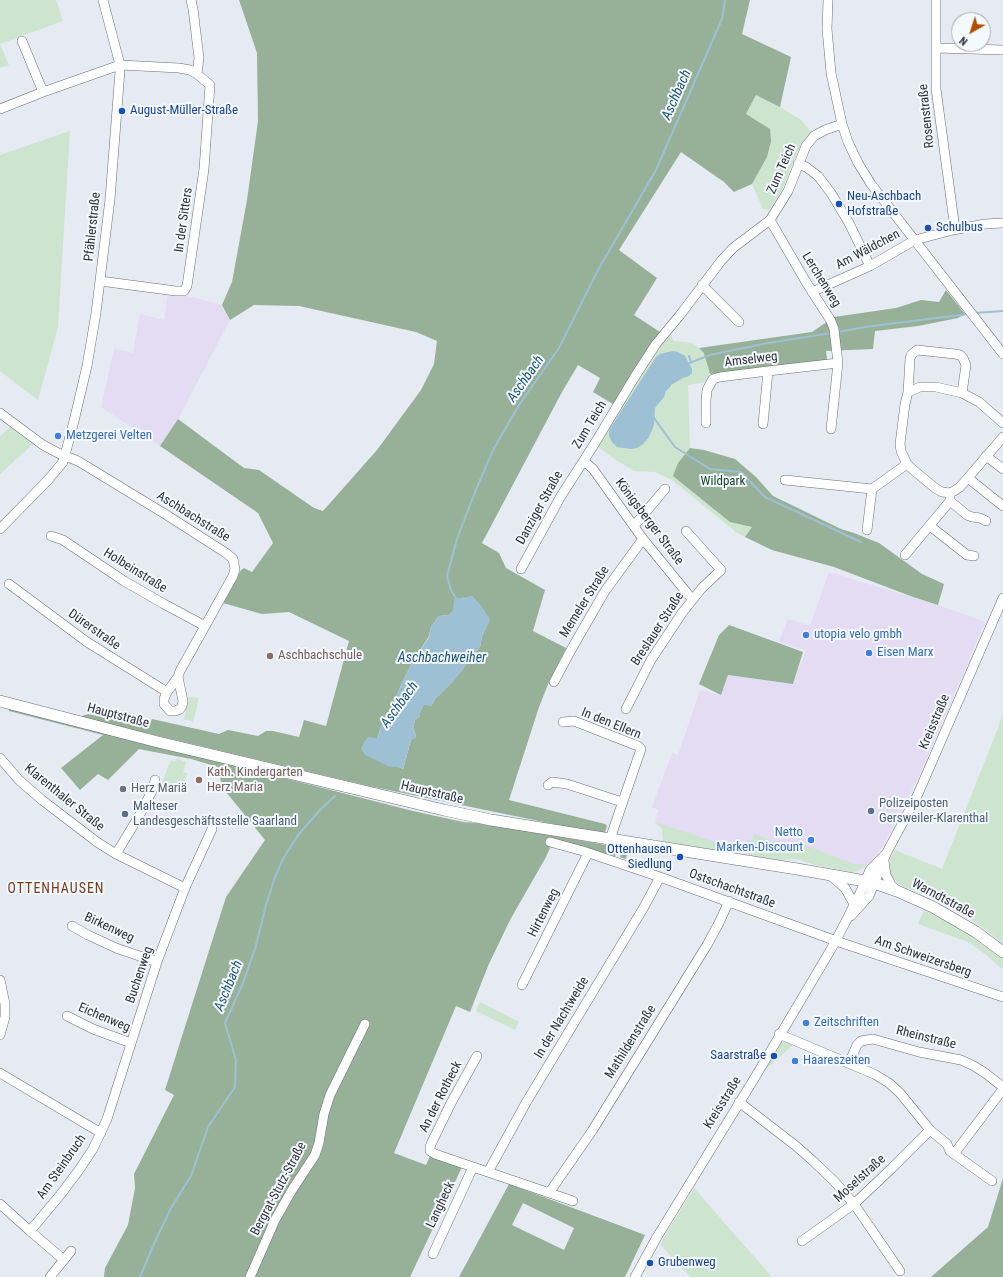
<!DOCTYPE html>
<html>
<head>
<meta charset="utf-8">
<style>
	body { margin:0 }
	#map { position:relative; width:1003px; height:1277px; overflow:hidden; background:#e6eaf3; font-family:"Roboto Condensed",sans-serif }
	canvas { display:block }
	.north { position:absolute; left:951px; top:12px; width:40px; height:40px; box-sizing:border-box; background:#f4f8ff; border:1px solid #a6a9af; border-radius:50%; rotate:219deg; font-size:11px; font-weight:700; line-height:16px; text-align:center; color:#313336 }
	.north::after { content:''; display:block; margin:auto; width:14px; height:18px; background:#ad4e02; clip-path:polygon(50% 0,100% 100%,50% 72%,0 100%) }
</style>
</head>
<body>
<div id="map">
<canvas width="1003" height="1277"></canvas>
<div class="north">N</div>
</div>
<script>
const ctx = document.querySelector('canvas').getContext('2d');
ctx.lineJoin = 'round';
function fillPath(path, color) { ctx.fillStyle = color; ctx.fill(path, 'evenodd'); }
const toPath = rows => new Path2D(rows.map(r => 'M' + r).join(''));
function trace(path, color, width, dash) { ctx.strokeStyle = color; ctx.lineWidth = width; ctx.lineCap = dash ? 'butt' : 'round'; ctx.setLineDash(dash || []); ctx.stroke(path); }
function drawText(font, color, halo, rows, align = 'center') {
  ctx.font = font + ' "Roboto Condensed",sans-serif'; ctx.lineWidth = 4; ctx.setLineDash([]); ctx.textBaseline = 'middle'; ctx.strokeStyle = halo; ctx.fillStyle = color; for (const [text, x, y, turn = 0] of rows) {
    ctx.save(); ctx.translate(x, y); ctx.rotate((+turn || 0) * Math.PI / 180); ctx.textAlign = isNaN(turn) ? turn : align; if (halo) ctx.strokeText(text, 0, 0); ctx.fillText(text, 0, 0); ctx.restore();
  }
}
fillPath(toPath([
	[168,291,222,305,230,320,178,419,160,446,101,407,114,349,133,353,140,314,164,320],
	[829,572,938,605,985,622,920,774,883,846,877,855,864,868,857,871,851,872,815,865,798,859,773,859,663,841,662,829,655,822,659,810,652,807,672,753,678,755,700,690,721,695,728,675,793,684,806,650,779,642,788,619,810,626]
]), '#e4dcf2');
fillPath(toPath([
	[0,0,56,0,63,21,0,44,9,65,0,68],
	[756,95,780,107,801,120,812,133,802,144,796,155,783,188,769,210,763,209,752,184,767,157,746,114],
	[70,131,58,327,38,400,0,371,0,155],
	[669,334,674,341,692,343,704,352,710,374,705,382,688,385,690,448,678,463,752,527,745,537,736,532,672,480,655,472,634,471,616,460,598,447,652,357],
	[10,427,33,444,0,474,0,436],
	[189,697,199,698,193,722,184,719],
	[1003,713,1003,943,954,907,930,895,907,888,899,884,893,879,889,871,889,865,890,859,895,850,942,869,998,728],
	[177,758,186,762,183,772,188,774,180,790,162,782,171,760,175,762],
	[655,822,728,846,731,849,731,853,663,841,662,829],
	[754,834,802,851,805,845,853,864,868,864,857,871,851,872,815,865,798,859,779,860,748,855,745,844,747,840,752,841],
	[924,910,959,928,990,948,1003,959,1003,970,985,954,968,942,918,924],
	[480,1002,519,1022,515,1030,476,1011],
	[783,1042,794,1044,763,1072,780,1044],
	[694,1188,722,1220,772,1277,691,1277,674,1260,661,1245,663,1239]
]), '#cde4ce');
fillPath(toPath([
	[239,0,750,0,742,34,791,57,780,107,756,95,746,114,770,129,771,141,767,157,752,184,734,192,724,182,681,152,619,250,657,278,634,315,660,332,613,404,593,392,600,378,578,365,562,392,482,543,499,553,506,568,545,590,533,631,566,648,549,682,539,707,509,800,605,824,607,826,605,832,602,834,369,786,79,717,88,714,148,727,152,719,219,734,228,730,258,736,266,731,273,731,299,737,304,720,326,726,349,641,289,612,262,614,223,603,241,570,244,568,252,572,273,543,258,513,160,446,178,419,244,468,259,470,314,508,323,511,377,450,421,390,434,364,437,341,416,332,299,306,254,305,230,320,222,305,232,282,247,200,258,121,257,53],
	[453,611,490,619,482,636,480,647,454,680,436,698,431,706,424,704,419,714,420,716,415,720,413,728,416,735,411,740,403,769,399,767,390,767,377,738,381,727,390,712,401,685,411,665,429,636,431,627,439,616,449,615],
	[946,290,965,314,958,318,918,326,875,331,873,349,826,351,827,359,824,362,762,368,710,374,704,353,699,348,812,332,834,317,896,308,921,300,939,302],
	[690,448,704,450,735,459,756,477,773,496,841,529,854,533,879,543,922,574,944,584,938,605,913,597,834,567,772,550,745,537,752,527,730,522,673,476,678,463],
	[729,625,803,652,793,684,728,675,721,695,699,684,719,635],
	[9,708,413,811,463,822,489,824,628,849,626,859,620,857,621,854,616,853,615,856,553,841,546,857,510,920,488,966,470,1012,456,1006,394,1153,426,1165,430,1156,462,1167,410,1277,104,1277,105,1268,128,1225,135,1188,134,1174,174,1095,165,1090,226,897,265,840,222,787,218,767,191,759,139,749,108,780,98,774,80,790,61,768,103,735,9,711],
	[1003,1178,1003,1277,931,1277,988,1227],
	[509,1184,645,1235,625,1277,459,1277],
	[523,1203,574,1228,564,1250,512,1225]
]), '#96b198');
fillPath(toPath([
	[673,351,678,352,685,356,692,369,692,373,689,376,683,378,671,385,671,386,666,391,664,397,655,408,654,425,649,437,643,444,637,448,631,449,617,447,612,442,609,436,609,430,643,377,656,357,660,354],
	[472,596,480,604,490,619,482,636,480,647,454,680,436,698,431,706,424,705,419,714,420,716,415,720,413,728,416,735,416,738,411,740,403,769,399,767,390,767,365,755,361,749,364,742,368,737,377,738,381,727,390,712,401,685,411,665,429,637,431,627,439,616,448,615,453,611,454,599]
]), '#9ec0d5');
trace(toPath([
	[974,313,1003,311],
	[838,332,865,327,968,314],
	[689,356,691,362],
	[687,364,710,355,768,343,831,333],
	[654,418,675,447,710,469,741,472,765,497,861,542],
	[457,600,451,590,447,576,457,539,475,492,493,450,519,405,559,348,598,270,656,170,722,19,725,0],
	[140,1277,153,1246,171,1208,191,1176,208,1127,235,1087,236,1060,225,1023,243,983,255,949,266,905,274,880,283,859,298,835,321,809,335,796]
]), '#9ec0d5', 2);
const minor = toPath([
	[191,0,193,9,199,58,197,74],
	[828,0,827,29,831,73,842,124,848,142,858,163,871,184,1003,354],
	[936,0,936,89,955,229],
	[22,41,43,92],
	[936,48,1003,50],
	[0,109,43,92,120,65,179,68,190,70,197,74,210,85,204,169,187,286,184,291,176,291,100,281],
	[798,164,806,167,818,176,831,193,849,223,870,266],
	[770,220,806,282,831,321,834,329,838,363,831,429],
	[702,285,739,322],
	[812,292,870,266,915,240,953,230,985,224,1003,223],
	[908,392,910,359,911,355,917,350,955,354,960,355,963,358,966,365,962,393],
	[0,413,43,445,60,454,78,461,165,514,226,553,233,559,235,569,233,576,180,671,178,677],
	[706,423,706,401,707,390,713,379,720,377,768,371,838,363],
	[1003,423,979,402,962,393,936,387,920,387,908,392,905,404,900,444,901,451,907,464,911,468,935,488,942,492,950,493,954,491,960,487,1003,437],
	[763,424,768,371],
	[986,456,1003,469],
	[584,461,593,469,643,539,692,599],
	[968,478,1003,506],
	[785,480,872,489,907,464],
	[950,501,967,515,972,517,980,518,986,521],
	[634,526,665,489],
	[930,526,967,555,974,556],
	[0,529,48,480,63,462,65,455,74,421,87,366,96,313,110,199,120,71,119,61,103,0],
	[867,530,872,489],
	[51,536,63,540,124,581,164,604,205,626],
	[905,555,950,501,950,493],
	[521,569,561,496,595,443,634,378,656,344,680,315,721,261,733,248,770,220,788,191,806,146,814,136,825,130,842,124],
	[9,584,87,642,167,692],
	[178,677,183,701,182,706,180,709,175,711,170,711,164,704,164,699,167,692,178,677],
	[554,682,571,650,605,591,643,539],
	[626,709,651,660,682,613,702,588,721,570,686,531],
	[563,722,574,721,638,746,641,749,610,839],
	[0,758,19,780,42,800,97,842,116,854,185,888],
	[548,785,552,782,567,784,622,802],
	[550,842,583,851,660,877,842,943,1003,997],
	[116,854,139,816,154,787,155,780],
	[884,861,886,875,891,885,897,891],
	[830,875,845,888,854,904],
	[851,916,869,896,886,854,918,794,1003,598],
	[72,926,88,935,116,948,157,962],
	[0,980,5,1004,5,1017,0,1035],
	[522,985,588,853],
	[67,1016,93,1029,131,1043],
	[779,1034,874,1074,889,1083,900,1093,930,1130,947,1144,950,1151,992,1181],
	[477,1056,451,1103,432,1142,430,1147,430,1151,435,1154,573,1201],
	[849,1063,857,1045,861,1041,873,1039,919,1052,961,1060,974,1066,985,1073,1003,1087],
	[0,1073,101,1133],
	[739,1102,796,1146,813,1161,834,1181,854,1204,900,1271],
	[954,1154,1003,1089],
	[488,1172,527,1101,644,907,660,877],
	[549,1193,592,1131,707,945,719,923,729,901],
	[0,1204,30,1231,64,1260],
	[30,1231,61,1194,79,1170,93,1149,107,1119,157,962,185,888,212,829],
	[802,1241,854,1204,892,1168,930,1130],
	[433,1254,473,1167],
	[50,1277,71,1251],
	[250,1277,275,1220,292,1190,315,1155,319,1143,324,1114,330,1095,365,1024],
	[635,1277,657,1237,754,1079,830,951,845,923,862,889,870,870,886,854]
]);
const major = toPath([
	[0,701,158,742,444,810,491,820,797,869,854,879,874,883,897,891,933,907,976,932,1003,952]
]);
trace(minor, '#6c6f77', 10);
trace(major, '#6c6f77', 12);
trace(minor, '#fff', 9);
trace(major, '#fff', 11);
for (const [x, y, r, color] of [
	[122,111,4,"#1a4fb4"],
	[839,204,4,"#1a4fb4"],
	[928,228,4,"#1a4fb4"],
	[58,436,4,"#3f7fe0"],
	[806,635,4,"#3f7fe0"],
	[869,653,4,"#3f7fe0"],
	[270,656,4,"#8d6e63"],
	[199,780,4,"#8d6e63"],
	[123,789,4,"#6b7280"],
	[871,811,4,"#5c6f8a"],
	[125,814,4,"#5c6f8a"],
	[811,840,4,"#3f7fe0"],
	[680,857,4,"#1a4fb4"],
	[806,1023,4,"#3f7fe0"],
	[774,1056,4,"#1a4fb4"],
	[795,1061,4,"#3f7fe0"],
	[650,1263,4,"#1a4fb4"]
]) { const dot = new Path2D(); dot.arc(x, y, r, 0, 2 * Math.PI); ctx.fillStyle = color; ctx.fill(dot); trace(dot, '#f4f8ff', 1.5); }
drawText('13px', '#164399', '#f4f8ff', [
	["August-Müller-Straße",130,111],
	["Neu-Aschbach",847,197],
	["Hofstraße",847,212],
	["Schulbus",936,228],
	["Ottenhausen",672,850,"right"],
	["Siedlung",672,865,"right"],
	["Saarstraße",766,1056,"right"],
	["Grubenweg",658,1263]
], 'left');
drawText('13px', '#313336', '#f4f8ff', [
	["Rosenstraße",927,116,-96],
	["Zum Teich",782,169,-66],
	["In der Sitters",184,220,-82],
	["Pfählerstraße",93,227,-84],
	["Am Wäldchen",868,250,-28],
	["Lerchenweg",821,280,58],
	["Amselweg",751,360,-7],
	["Zum Teich",590,425,-59],
	["Danziger Straße",540,508,-61],
	["Aschbachstraße",193,517,32],
	["Königsberger Straße",649,522,53],
	["Holbeinstraße",135,571,32],
	["Memeler Straße",585,602,-58],
	["Breslauer Straße",658,629,-57],
	["Dürerstraße",94,630,35],
	["Hauptstraße",118,716,15],
	["Kreisstraße",935,722,-67],
	["In den Ellern",611,724,22],
	["Hauptstraße",432,793,13],
	["Klarenthaler Straße",64,798,39],
	["Ostschachtstraße",732,889,20],
	["Warndtstraße",943,899,28],
	["Hirtenweg",544,913,-63],
	["Birkenweg",109,928,25],
	["Am Schweizersberg",923,957,19],
	["Buchenweg",140,975,-71],
	["Eichenweg",104,1018,23],
	["In der Nachtweide",562,1018,-59],
	["Rheinstraße",926,1038,14],
	["Mathildenstraße",631,1042,-58],
	["An der Rotheck",441,1097,-63],
	["Kreisstraße",723,1103,-58],
	["Am Steinbruch",62,1167,-55],
	["Moselstraße",860,1179,-42],
	["Bergrat-Stutz-Straße",279,1189,-62],
	["Langheck",441,1205,-65]
]);
drawText('13px', '#366cbe', '#f4f8ff', [
	["Metzgerei Velten",66,436],
	["utopia velo gmbh",814,635],
	["Eisen Marx",877,653],
	["Netto",803,833,"right"],
	["Marken-Discount",803,848,"right"],
	["Zeitschriften",814,1023],
	["Haareszeiten",803,1061]
], 'left');
drawText('13px', '#1c4623', '#f4f8ff', [
	["Wildpark",723,482]
]);
drawText('13px', '#785e54', '#f4f8ff', [
	["Aschbachschule",278,656],
	["Kath. Kindergarten",207,773],
	["Herz Maria",207,788]
], 'left');
drawText('13px', '#5b616d', '#f4f8ff', [
	["Herz Mariä",131,789]
], 'left');
drawText('13px', '#4e5e75', '#f4f8ff', [
	["Polizeiposten",879,804],
	["Gersweiler-Klarenthal",879,819],
	["Malteser",133,807],
	["Landesgeschäftsstelle Saarland",133,822]
], 'left');
drawText('italic 14px', '#1b5573', '#f4f8ff', [
	["Aschbach",677,95,-66],
	["Aschbach",526,379,-55],
	["Aschbachweiher",442,658],
	["Aschbach",400,705,-54],
	["Aschbach",229,986,-68]
]);
ctx.letterSpacing = '1px';
drawText('14px', '#7a3c16', '#f4f8ff', [
	["OTTENHAUSEN",56,889]
]);
ctx.letterSpacing = '0px';
</script>
</body>
</html>
